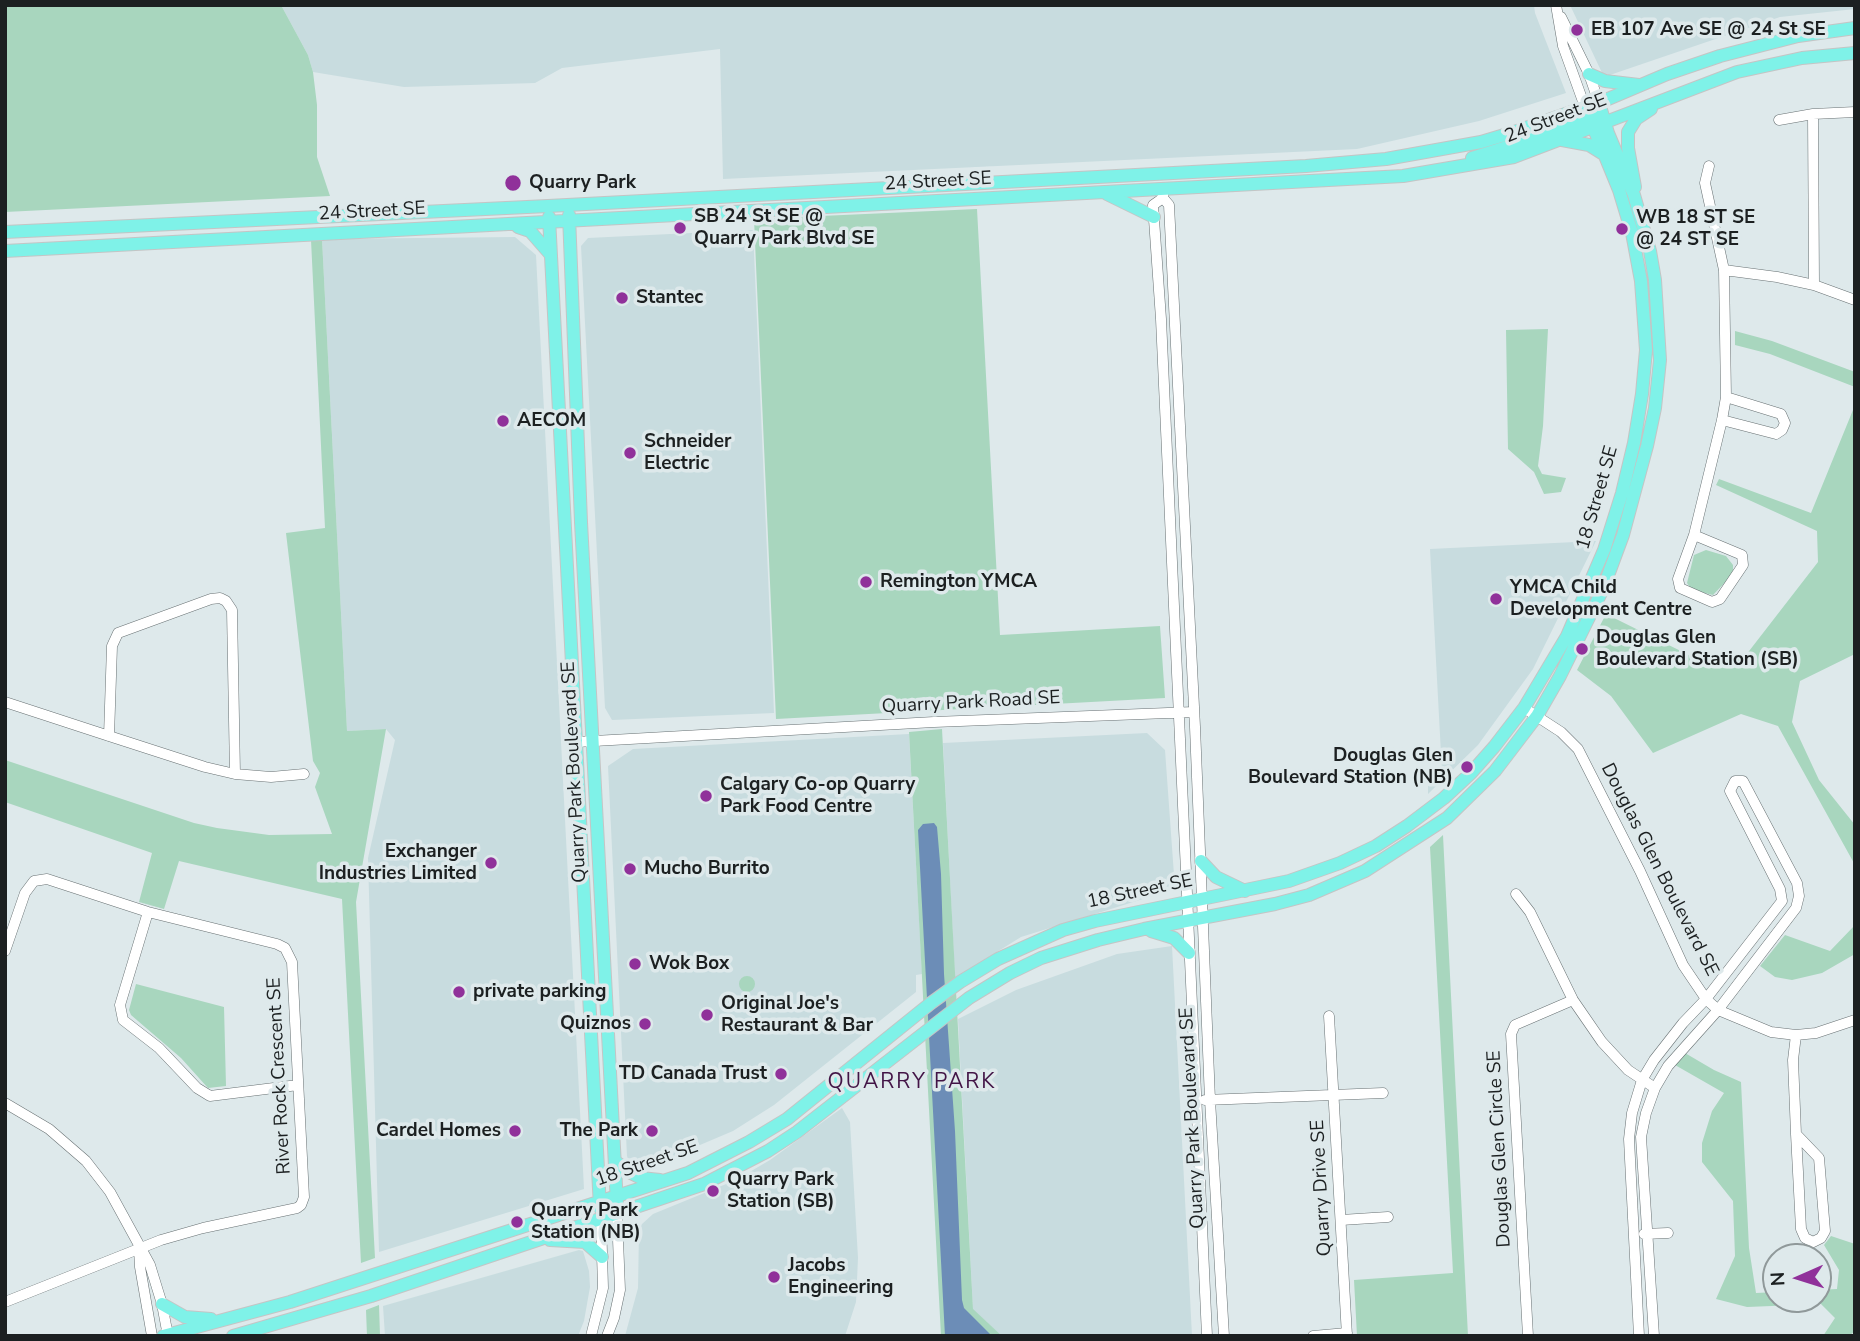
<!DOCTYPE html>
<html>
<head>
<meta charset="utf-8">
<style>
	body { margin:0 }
	#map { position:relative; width:1860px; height:1341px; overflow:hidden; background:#dee9eb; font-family:"Nunito Sans",sans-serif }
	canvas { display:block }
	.frame { position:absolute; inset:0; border:7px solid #1c2021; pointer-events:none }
	.north { position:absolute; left:1762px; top:1243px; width:70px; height:70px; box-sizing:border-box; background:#dee9eb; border:2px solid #90999a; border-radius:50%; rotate:267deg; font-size:19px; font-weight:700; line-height:28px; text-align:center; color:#1c2021 }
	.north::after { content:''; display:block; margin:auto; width:24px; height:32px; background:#90319a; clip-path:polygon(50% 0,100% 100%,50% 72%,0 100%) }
</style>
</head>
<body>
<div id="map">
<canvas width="1860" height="1341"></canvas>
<div class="frame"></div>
<div class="north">N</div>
</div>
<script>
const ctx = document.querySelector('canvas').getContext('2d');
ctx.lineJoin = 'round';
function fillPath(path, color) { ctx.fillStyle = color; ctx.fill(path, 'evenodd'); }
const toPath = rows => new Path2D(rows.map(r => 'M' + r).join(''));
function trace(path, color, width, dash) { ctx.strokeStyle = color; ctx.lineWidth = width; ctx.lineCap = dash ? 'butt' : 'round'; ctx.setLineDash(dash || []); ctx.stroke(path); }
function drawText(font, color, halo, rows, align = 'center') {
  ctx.font = font + ' "Nunito Sans",sans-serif'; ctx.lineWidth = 7; ctx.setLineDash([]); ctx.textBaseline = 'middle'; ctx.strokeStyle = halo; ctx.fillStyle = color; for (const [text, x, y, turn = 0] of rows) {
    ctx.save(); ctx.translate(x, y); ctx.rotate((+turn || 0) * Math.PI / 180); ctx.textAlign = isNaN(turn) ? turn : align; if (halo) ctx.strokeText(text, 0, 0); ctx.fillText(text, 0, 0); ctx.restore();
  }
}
fillPath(toPath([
	[281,5,1534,5,1535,13,1566,93,1479,121,1357,149,723,179,720,49,562,68,535,83,404,87,313,72,308,55],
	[1570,5,1855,5,1855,9,1780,17,1604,77],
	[753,230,774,713,612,720,605,708,581,246,588,238],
	[515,237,536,255,584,1189,379,1252,368,858,395,740,386,729,347,731,322,239],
	[1596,541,1533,669,1478,745,1428,794,1428,774,1442,772,1430,549],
	[1147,733,1165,750,1175,889,1021,937,955,978,943,743],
	[909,734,922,974,916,975,916,992,774,1105,733,1131,648,1167,629,1162,627,1156,608,766,633,749],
	[1172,946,1192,1336,1002,1336,973,1310,958,1019,1016,990,1117,954],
	[842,1108,850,1122,858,1258,856,1302,845,1336,625,1336,638,1288,639,1231,642,1224,653,1214,736,1180,770,1160],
	[579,1250,583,1251,589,1271,590,1287,584,1321,578,1336,385,1336,383,1306]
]), '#c8dcdf');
fillPath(toPath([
	[5,5,281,5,308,55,313,72,317,105,317,157,330,196,5,212],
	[977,209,1000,635,1160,626,1165,698,776,719,754,219],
	[322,239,347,731,386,729,356,902,375,1258,361,1263,342,899,179,861,164,909,139,902,152,853,5,802,5,760,194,823,217,828,269,835,332,834,315,787,320,773,313,761,286,533,325,528,311,240],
	[1548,329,1543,426,1538,466,1542,474,1566,478,1561,492,1544,494,1534,472,1508,449,1506,330],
	[1735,331,1772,341,1855,372,1855,387,1770,354,1735,345],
	[1855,405,1855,654,1800,681,1792,722,1819,780,1855,825,1855,865,1778,726,1741,714,1653,753,1611,696,1577,670,1606,614,1707,664,1746,655,1818,562,1817,531,1716,485,1719,479,1811,513],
	[1706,550,1726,556,1733,565,1733,574,1713,595,1692,590,1687,583,1694,555],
	[942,729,973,1309,1002,1336,941,1336,909,732],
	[1443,835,1468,1336,1357,1336,1354,1280,1453,1273,1430,847],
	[1855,925,1855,954,1822,973,1792,980,1775,977,1760,966,1785,935,1830,951],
	'739 984a8 8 0 1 1 16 0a8 8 0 1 1-16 0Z',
	[136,984,224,1007,226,1086,208,1088,181,1058,131,1015,129,1010],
	[1685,1053,1714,1070,1741,1082,1749,1248,1756,1293,1776,1292,1776,1299,1818,1299,1818,1290,1837,1289,1839,1270,1824,1245,1831,1236,1855,1244,1855,1331,1849,1336,1823,1336,1835,1318,1821,1304,1747,1307,1716,1299,1735,1256,1733,1201,1702,1162,1702,1143,1712,1111,1724,1093,1675,1065],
	[379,1305,380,1336,367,1336,366,1310]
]), '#a8d6be');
fillPath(toPath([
	[934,823,937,827,941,874,944,974,955,1131,962,1300,964,1308,992,1336,945,1336,918,830,923,824]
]), '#6c8db7');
const minor = toPath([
	[1556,5,1563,46,1585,107],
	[1561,17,1589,74,1599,103],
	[1779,120,1813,114],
	[1163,189,1163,198,1169,205,1195,727,1210,1100,1224,1336],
	[1163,198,1153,205,1161,319,1207,1336],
	[1724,270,1777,277,1814,285,1855,300],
	[1814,285,1813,114,1855,112],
	[1722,420,1776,434,1782,430,1785,423,1781,414,1726,397],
	[1694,535,1742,555,1743,565,1720,599,1712,602,1680,588,1678,579,1694,535,1722,420,1726,397,1724,270,1705,183,1709,166],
	[5,702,109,736,205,767,235,774,232,610,226,601,220,598,211,599,118,633,112,646,109,736],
	[1524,708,1561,732,1578,749,1640,871,1683,965,1706,999,1718,1010,1771,1032,1796,1035,1816,1033,1855,1020],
	[576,742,934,722,1194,712],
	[235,774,271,777,304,774],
	[1516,894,1530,912,1573,1000,1602,1042,1628,1070,1655,1088],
	[148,912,120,1005,123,1020,159,1048,197,1088,210,1096,298,1085],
	[5,951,25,893,34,881,47,879,148,912,277,944,285,948,292,962,304,1197,301,1205,297,1208,203,1228,161,1240,5,1302],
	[1329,1016,1347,1336],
	[1796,1035,1793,1060,1796,1134,1801,1229,1805,1238,1813,1242,1821,1238,1825,1231,1819,1158,1796,1134],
	[1205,1100,1383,1093],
	[5,1103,49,1129,86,1161,110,1192,150,1265,162,1304,168,1336],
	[1341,1220,1388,1217],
	[1644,1234,1668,1233],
	[139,1248,140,1267,152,1336],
	[591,1336,603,1288,601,1219],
	[607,1336,614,1318,620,1290,617,1214],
	[1313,1336,1347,1333],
	[1528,1336,1511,1034,1515,1025,1573,1000],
	[1639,1336,1629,1139,1632,1113,1642,1080,1654,1060,1683,1023,1706,999,1782,901,1780,889,1730,791,1735,781,1743,781,1797,883,1799,896,1796,908,1718,1010,1668,1066,1655,1088,1646,1113,1641,1137,1654,1336]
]);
const major = toPath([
	[1589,74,1605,81,1639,85],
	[1562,140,1589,145,1605,155],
	[1472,158,1526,141,1596,113],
	[1635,187,1628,148,1628,132,1636,119,1651,109],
	[1107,194,1154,217],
	[569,215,581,522,617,1204],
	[549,217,600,1208],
	[518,227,530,231,551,255],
	[5,232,548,206,1306,166,1386,159,1481,142,1511,133,1608,99,1667,74,1720,56,1798,36,1855,28],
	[5,251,1403,176,1514,157,1737,72,1802,58,1855,53],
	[1201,861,1216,877,1245,891],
	[1151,931,1174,938,1189,953],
	[615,1161,629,1172,641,1178,660,1180],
	[550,1240,585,1242,602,1257],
	[162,1304,185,1317,211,1319],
	[163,1336,290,1302,688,1173,749,1142,787,1119,931,1003,960,982,998,959,1063,930,1095,921,1289,881,1340,863,1376,846,1407,826,1444,798,1471,773,1494,747,1524,708,1567,636,1604,550,1622,493,1634,443,1642,394,1646,350,1641,281,1632,233,1619,190,1585,107],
	[233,1336,371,1296,704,1184,768,1151,797,1132,969,998,1010,973,1041,958,1098,940,1144,929,1275,904,1309,895,1365,871,1447,818,1495,771,1537,716,1560,676,1603,589,1623,535,1647,446,1655,408,1660,360,1655,280,1650,251,1634,195,1608,133,1599,103]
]);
trace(minor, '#687173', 11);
trace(major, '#c4c5c5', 14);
trace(minor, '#fff', 10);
trace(major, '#7ff2e8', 12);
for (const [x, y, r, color] of [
	[1577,30,7,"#90319a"],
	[513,183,9,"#90319a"],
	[680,228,7,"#90319a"],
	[1622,229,7,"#90319a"],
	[622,298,7,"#90319a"],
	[503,421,7,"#90319a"],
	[630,453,7,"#90319a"],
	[866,582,7,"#90319a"],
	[1496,599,7,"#90319a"],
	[1582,649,7,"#90319a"],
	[1467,767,7,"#90319a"],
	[706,796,7,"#90319a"],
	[491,863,7,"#90319a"],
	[630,869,7,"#90319a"],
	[635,964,7,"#90319a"],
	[459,992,7,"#90319a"],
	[707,1015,7,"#90319a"],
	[645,1024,7,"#90319a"],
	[781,1074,7,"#90319a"],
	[515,1131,7,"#90319a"],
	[652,1131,7,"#90319a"],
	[713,1191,7,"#90319a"],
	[517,1222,7,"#90319a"],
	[774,1277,7,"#90319a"]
]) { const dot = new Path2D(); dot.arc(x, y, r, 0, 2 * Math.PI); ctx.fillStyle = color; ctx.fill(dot); trace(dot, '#dee9eb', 2.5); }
drawText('bold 19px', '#1c2021', '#dee9eb', [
	["EB 107 Ave SE @ 24 St SE",1591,30],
	["Quarry Park",529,183],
	["SB 24 St SE @",694,217],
	["Quarry Park Blvd SE",694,239],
	["WB 18 ST SE",1636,218],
	["@ 24 ST SE",1636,240],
	["Stantec",636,298],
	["AECOM",517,421],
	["Schneider",644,442],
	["Electric",644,464],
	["Remington YMCA",880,582],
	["YMCA Child",1510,588],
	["Development Centre",1510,610],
	["Douglas Glen",1596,638],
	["Boulevard Station (SB)",1596,660],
	["Douglas Glen",1453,756,"right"],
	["Boulevard Station (NB)",1453,778,"right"],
	["Calgary Co-op Quarry",720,785],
	["Park Food Centre",720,807],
	["Exchanger",477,852,"right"],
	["Industries Limited",477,874,"right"],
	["Mucho Burrito",644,869],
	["Wok Box",649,964],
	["private parking",473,992],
	["Original Joe's",721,1004],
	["Restaurant & Bar",721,1026],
	["Quiznos",631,1024,"right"],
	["TD Canada Trust",767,1074,"right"],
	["Cardel Homes",501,1131,"right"],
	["The Park",638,1131,"right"],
	["Quarry Park",727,1180],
	["Station (SB)",727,1202],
	["Quarry Park",531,1211],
	["Station (NB)",531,1233],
	["Jacobs",788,1266],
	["Engineering",788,1288]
], 'left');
drawText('19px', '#1c2021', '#dee9eb', [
	["24 Street SE",1556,119,-21],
	["24 Street SE",938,182,-3],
	["24 Street SE",372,212,-3],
	["18 Street SE",1598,498,-74],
	["Quarry Park Road SE",971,703,-3],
	["Quarry Park Boulevard SE",575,772,-93],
	["Douglas Glen Boulevard SE",1659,870,63],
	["18 Street SE",1140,892,-12],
	["River Rock Crescent SE",280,1076,-93],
	["Quarry Park Boulevard SE",1193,1118,-93],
	["Douglas Glen Circle SE",1500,1149,-93],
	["18 Street SE",647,1164,-19],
	["Quarry Drive SE",1322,1188,-93]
]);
ctx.letterSpacing = '2px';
drawText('21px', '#421446', '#dee9eb', [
	["QUARRY PARK",912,1083]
]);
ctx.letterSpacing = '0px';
</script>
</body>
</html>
